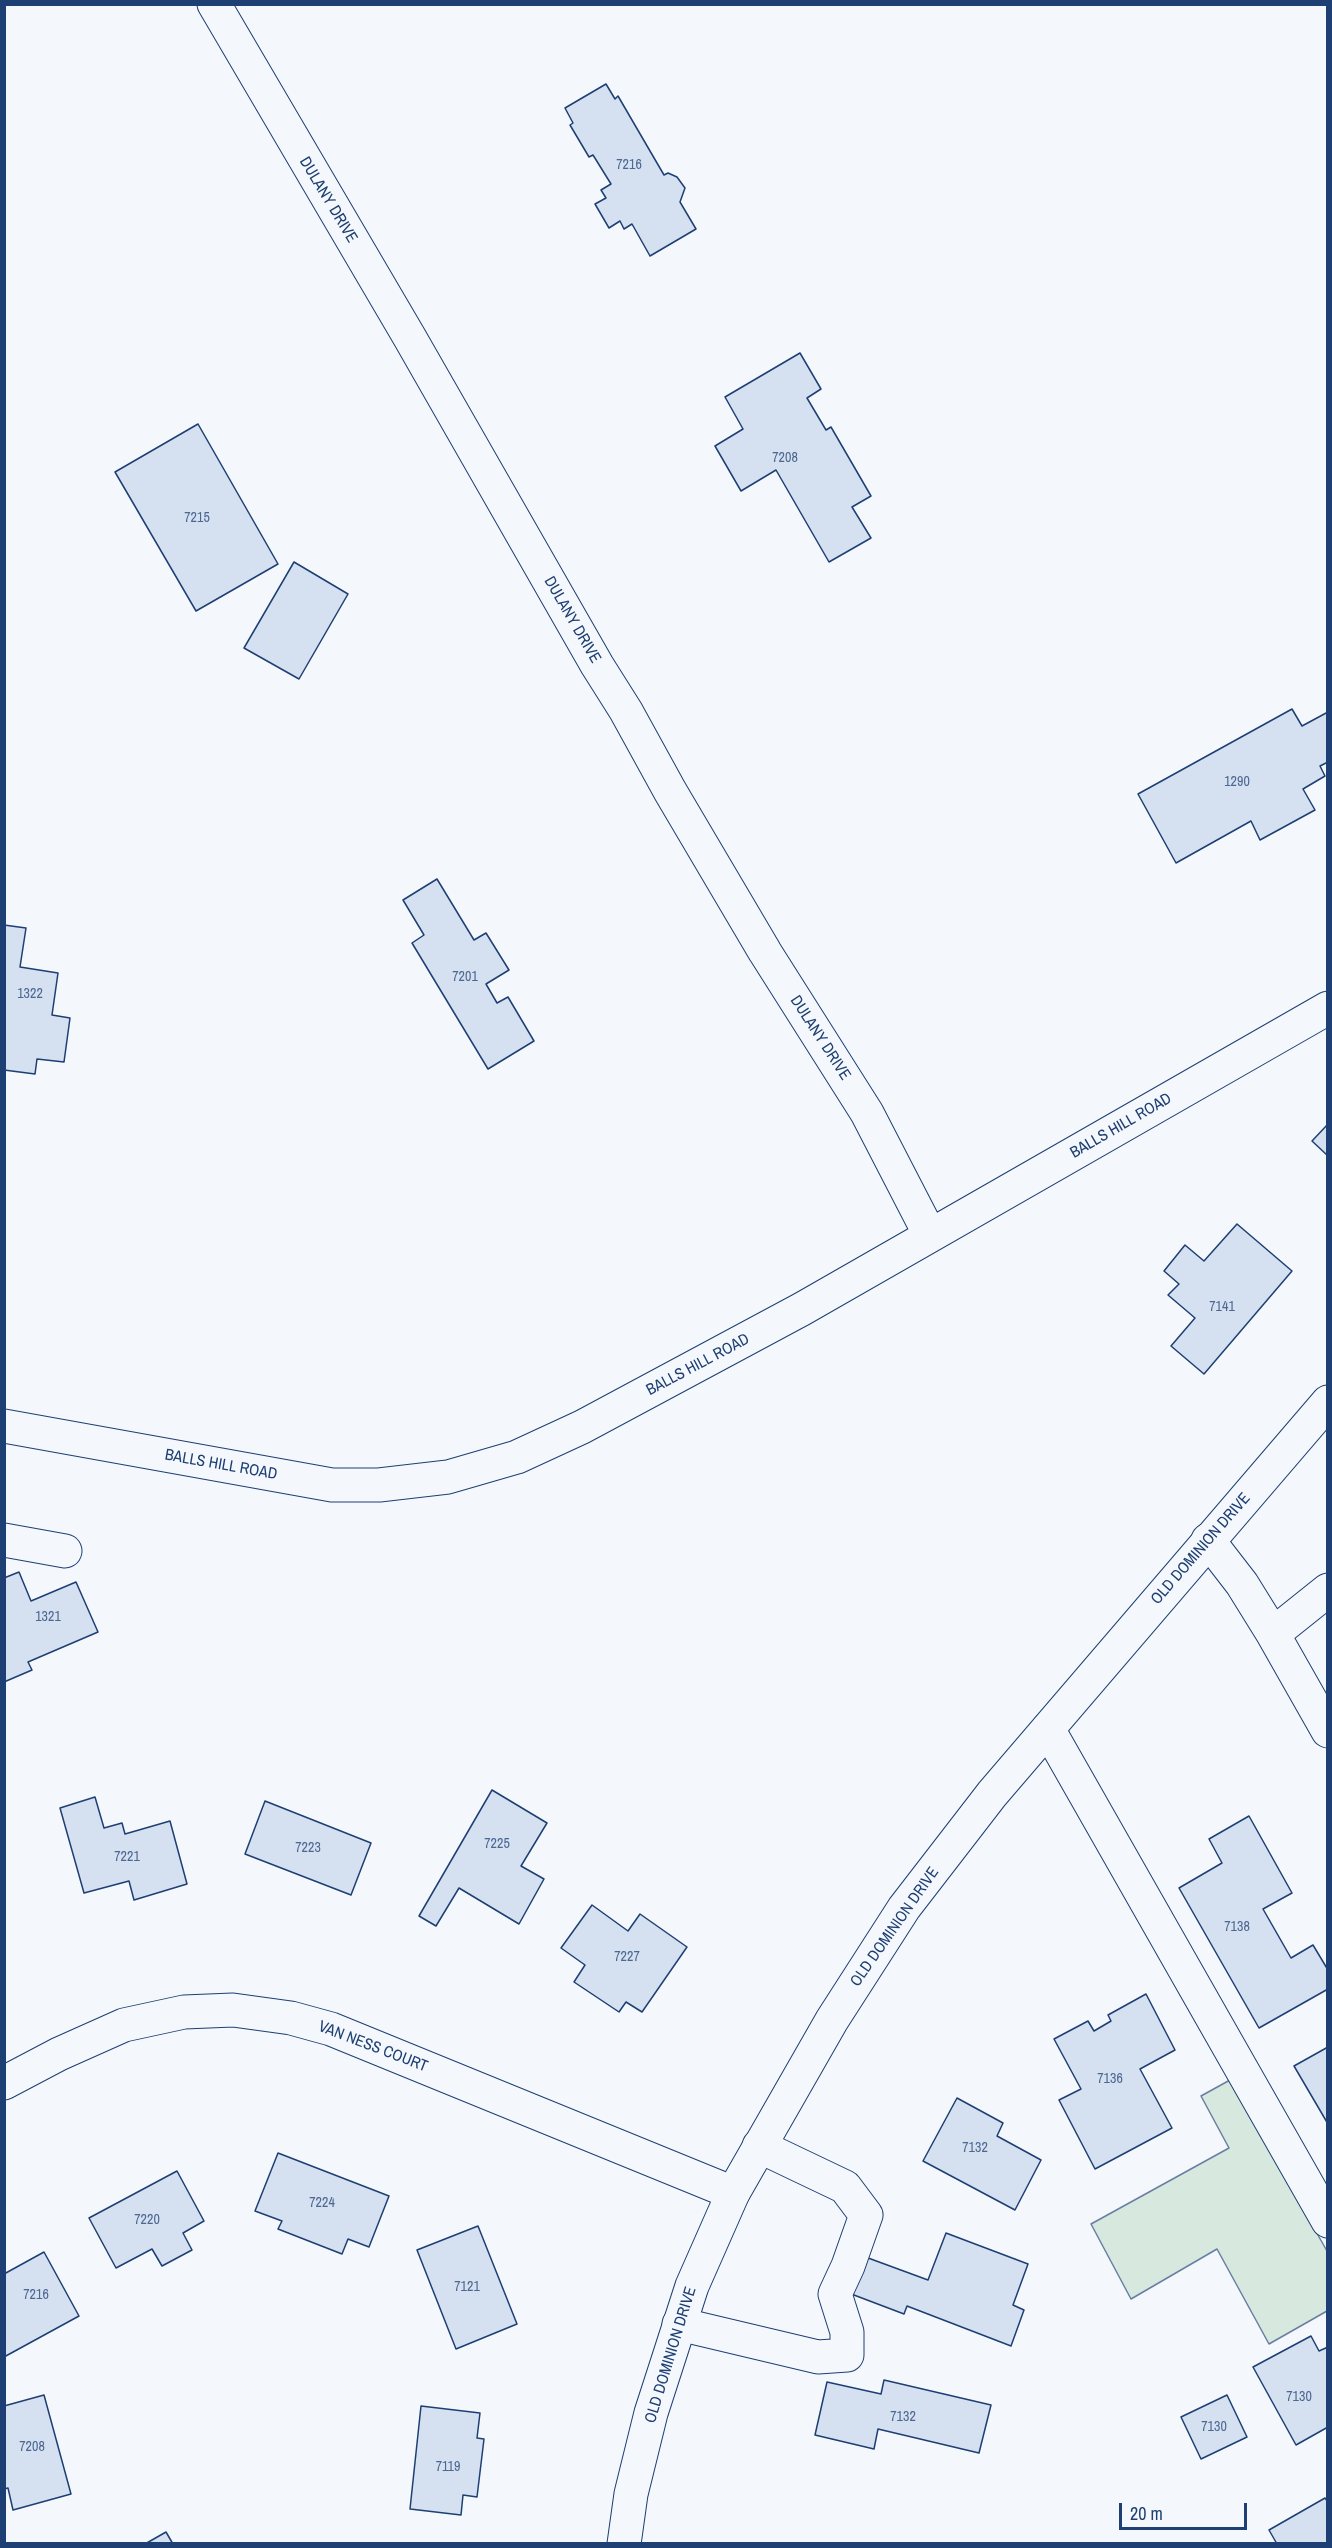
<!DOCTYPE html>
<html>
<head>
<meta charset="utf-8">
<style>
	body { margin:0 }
	#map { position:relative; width:1332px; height:2548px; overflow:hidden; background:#f4f7fb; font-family:"Archivo Narrow",sans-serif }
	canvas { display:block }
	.frame { position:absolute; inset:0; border:6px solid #1d3f73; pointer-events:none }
	.scale { position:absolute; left:1119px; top:2503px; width:128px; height:27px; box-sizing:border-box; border:3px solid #1d3f73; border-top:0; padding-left:8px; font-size:18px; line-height:21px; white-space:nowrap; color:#1d3f73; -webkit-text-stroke:4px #f4f7fb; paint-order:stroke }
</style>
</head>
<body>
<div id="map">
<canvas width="1332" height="2548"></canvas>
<div class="frame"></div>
<div class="scale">20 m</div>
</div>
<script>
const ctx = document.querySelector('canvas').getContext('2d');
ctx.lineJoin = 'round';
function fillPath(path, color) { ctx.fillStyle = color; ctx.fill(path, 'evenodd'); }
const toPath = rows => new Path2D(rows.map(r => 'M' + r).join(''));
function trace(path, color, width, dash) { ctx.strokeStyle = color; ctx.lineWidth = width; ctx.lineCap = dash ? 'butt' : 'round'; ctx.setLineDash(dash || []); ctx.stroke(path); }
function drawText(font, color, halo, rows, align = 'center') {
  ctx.font = font + ' "Archivo Narrow",sans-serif'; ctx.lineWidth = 4.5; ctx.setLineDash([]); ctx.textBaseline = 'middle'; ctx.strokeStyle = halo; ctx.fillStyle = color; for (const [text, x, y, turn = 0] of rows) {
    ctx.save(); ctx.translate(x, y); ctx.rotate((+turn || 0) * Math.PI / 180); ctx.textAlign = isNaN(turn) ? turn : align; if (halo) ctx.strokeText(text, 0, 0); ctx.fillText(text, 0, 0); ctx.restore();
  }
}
const green = toPath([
	[1230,2080,1327,2251,1327,2311,1269,2344,1217,2249,1131,2299,1091,2224,1229,2148,1201,2096,1230,2080]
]);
fillPath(green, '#d7e8df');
trace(green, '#687fa3', 1.5);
const building = toPath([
	[606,84,615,99,618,96,664,175,668,173,677,177,685,188,680,202,696,229,650,256,632,224,624,229,620,221,609,228,595,204,606,198,601,190,611,184,593,155,589,157,570,125,573,123,565,108,606,84],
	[800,353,821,389,807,398,826,430,831,427,871,496,852,507,871,538,829,562,776,470,741,491,715,446,743,429,725,397,800,353],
	[198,424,278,564,196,611,115,472,198,424],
	[294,562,348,594,299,679,244,648,294,562],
	[1292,709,1302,726,1328,712,1328,762,1320,766,1325,776,1303,789,1315,810,1260,840,1251,821,1176,863,1138,794,1292,709],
	[437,879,474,940,486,933,509,970,486,984,497,1003,508,997,534,1041,488,1069,412,943,424,935,403,900,437,879],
	[4,925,26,928,20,967,58,973,52,1015,70,1018,64,1062,37,1059,35,1074,4,1070,4,925],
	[1328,1124,1328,1156,1312,1141,1328,1124],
	[1237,1224,1292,1271,1204,1374,1171,1346,1195,1318,1168,1295,1179,1284,1164,1271,1185,1245,1204,1261,1237,1224],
	[19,1572,31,1601,76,1582,98,1632,28,1662,32,1670,4,1682,4,1578,19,1572],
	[492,1790,547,1823,521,1866,544,1879,519,1924,459,1888,436,1926,419,1916,492,1790],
	[95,1797,104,1828,122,1823,125,1834,170,1821,187,1884,134,1900,129,1881,84,1893,60,1808,95,1797],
	[265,1801,371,1843,351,1895,245,1854,265,1801],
	[1249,1816,1292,1893,1263,1909,1291,1958,1313,1945,1328,1970,1328,1989,1259,2028,1179,1888,1222,1863,1209,1839,1249,1816],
	[592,1905,628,1931,640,1914,687,1947,642,2012,626,2002,619,2012,574,1982,585,1965,561,1948,592,1905],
	[1146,1994,1175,2050,1140,2069,1172,2128,1095,2169,1059,2100,1081,2089,1054,2039,1088,2021,1094,2031,1111,2021,1108,2015,1146,1994],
	[1328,2047,1328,2124,1294,2066,1328,2047],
	[957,2098,1003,2123,997,2136,1041,2160,1015,2210,923,2161,957,2098],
	[278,2153,389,2196,369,2247,348,2239,342,2254,278,2229,282,2221,255,2211,278,2153],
	[177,2171,204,2221,183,2233,192,2250,162,2266,152,2249,116,2268,89,2218,177,2171],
	[478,2226,517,2324,456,2349,417,2250,478,2226],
	[946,2233,1028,2264,1013,2305,1024,2310,1011,2346,907,2306,904,2314,846,2292,860,2255,928,2280,946,2233],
	[44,2252,79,2316,4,2357,4,2274,44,2252],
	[1311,2336,1319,2351,1328,2347,1328,2427,1296,2445,1253,2367,1311,2336],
	[884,2380,991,2405,979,2453,878,2429,874,2449,815,2435,827,2382,881,2394,884,2380],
	[44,2395,71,2494,13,2510,8,2488,4,2489,4,2406,44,2395],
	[1227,2395,1247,2437,1201,2459,1181,2417,1227,2395],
	[421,2406,480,2413,477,2438,484,2439,477,2497,463,2495,461,2515,410,2509,421,2406],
	[1325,2498,1328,2502,1328,2544,1277,2544,1269,2530,1325,2498],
	[166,2532,173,2544,145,2544,166,2532]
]);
fillPath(building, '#d5e0f0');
trace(building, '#1d3f73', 1.5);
const minor = toPath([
	[214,4,410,338,597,665,626,711,670,791,765,952,867,1113,930,1235],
	[4,1426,332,1485,379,1485,448,1477,517,1457,582,1427,802,1309,1328,1008],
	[4,1540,65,1551],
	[1208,1540,1242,1584,1273,1634,1328,1590],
	[1273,1634,1328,1731],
	[1048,1729,1328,2221],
	[4,2083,59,2054,124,2025,184,2012,233,2010,291,2018,331,2029,733,2193],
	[679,2324,818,2357,847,2355,847,2332,835,2294,848,2266,866,2215,845,2187,759,2146]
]);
const major = toPath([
	[624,2544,631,2494,651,2413,692,2286,733,2193,832,2020,904,1908,992,1794,1328,1402]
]);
trace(minor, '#1d3f73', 35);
trace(major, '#1d3f73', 35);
trace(minor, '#f4f7fb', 33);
trace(major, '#f4f7fb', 33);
drawText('14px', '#4b6792', null, [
	["7216",629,165],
	["7208",785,458],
	["7215",197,518],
	["1290",1237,782],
	["7201",465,977],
	["1322",30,994],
	["7141",1222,1307],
	["1321",48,1617],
	["7225",497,1844],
	["7223",308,1848],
	["7221",127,1857],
	["7138",1237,1927],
	["7227",627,1957],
	["7136",1110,2079],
	["7132",975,2148],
	["7224",322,2203],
	["7220",147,2220],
	["7121",467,2287],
	["7216",36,2295],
	["7130",1299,2397],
	["7132",903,2417],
	["7130",1214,2427],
	["7208",32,2447],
	["7119",448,2467]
]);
drawText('16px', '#1d3f73', '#f4f7fb', [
	["DULANY DRIVE",328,200,59],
	["DULANY DRIVE",572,620,60],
	["DULANY DRIVE",820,1038,57],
	["BALLS HILL ROAD",1121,1126,-30],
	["BALLS HILL ROAD",698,1365,-28],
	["BALLS HILL ROAD",221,1465,10],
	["OLD DOMINION DRIVE",1201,1549,-49],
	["OLD DOMINION DRIVE",895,1927,-55],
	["VAN NESS COURT",373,2047,21],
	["OLD DOMINION DRIVE",671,2355,-73]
]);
</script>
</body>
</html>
